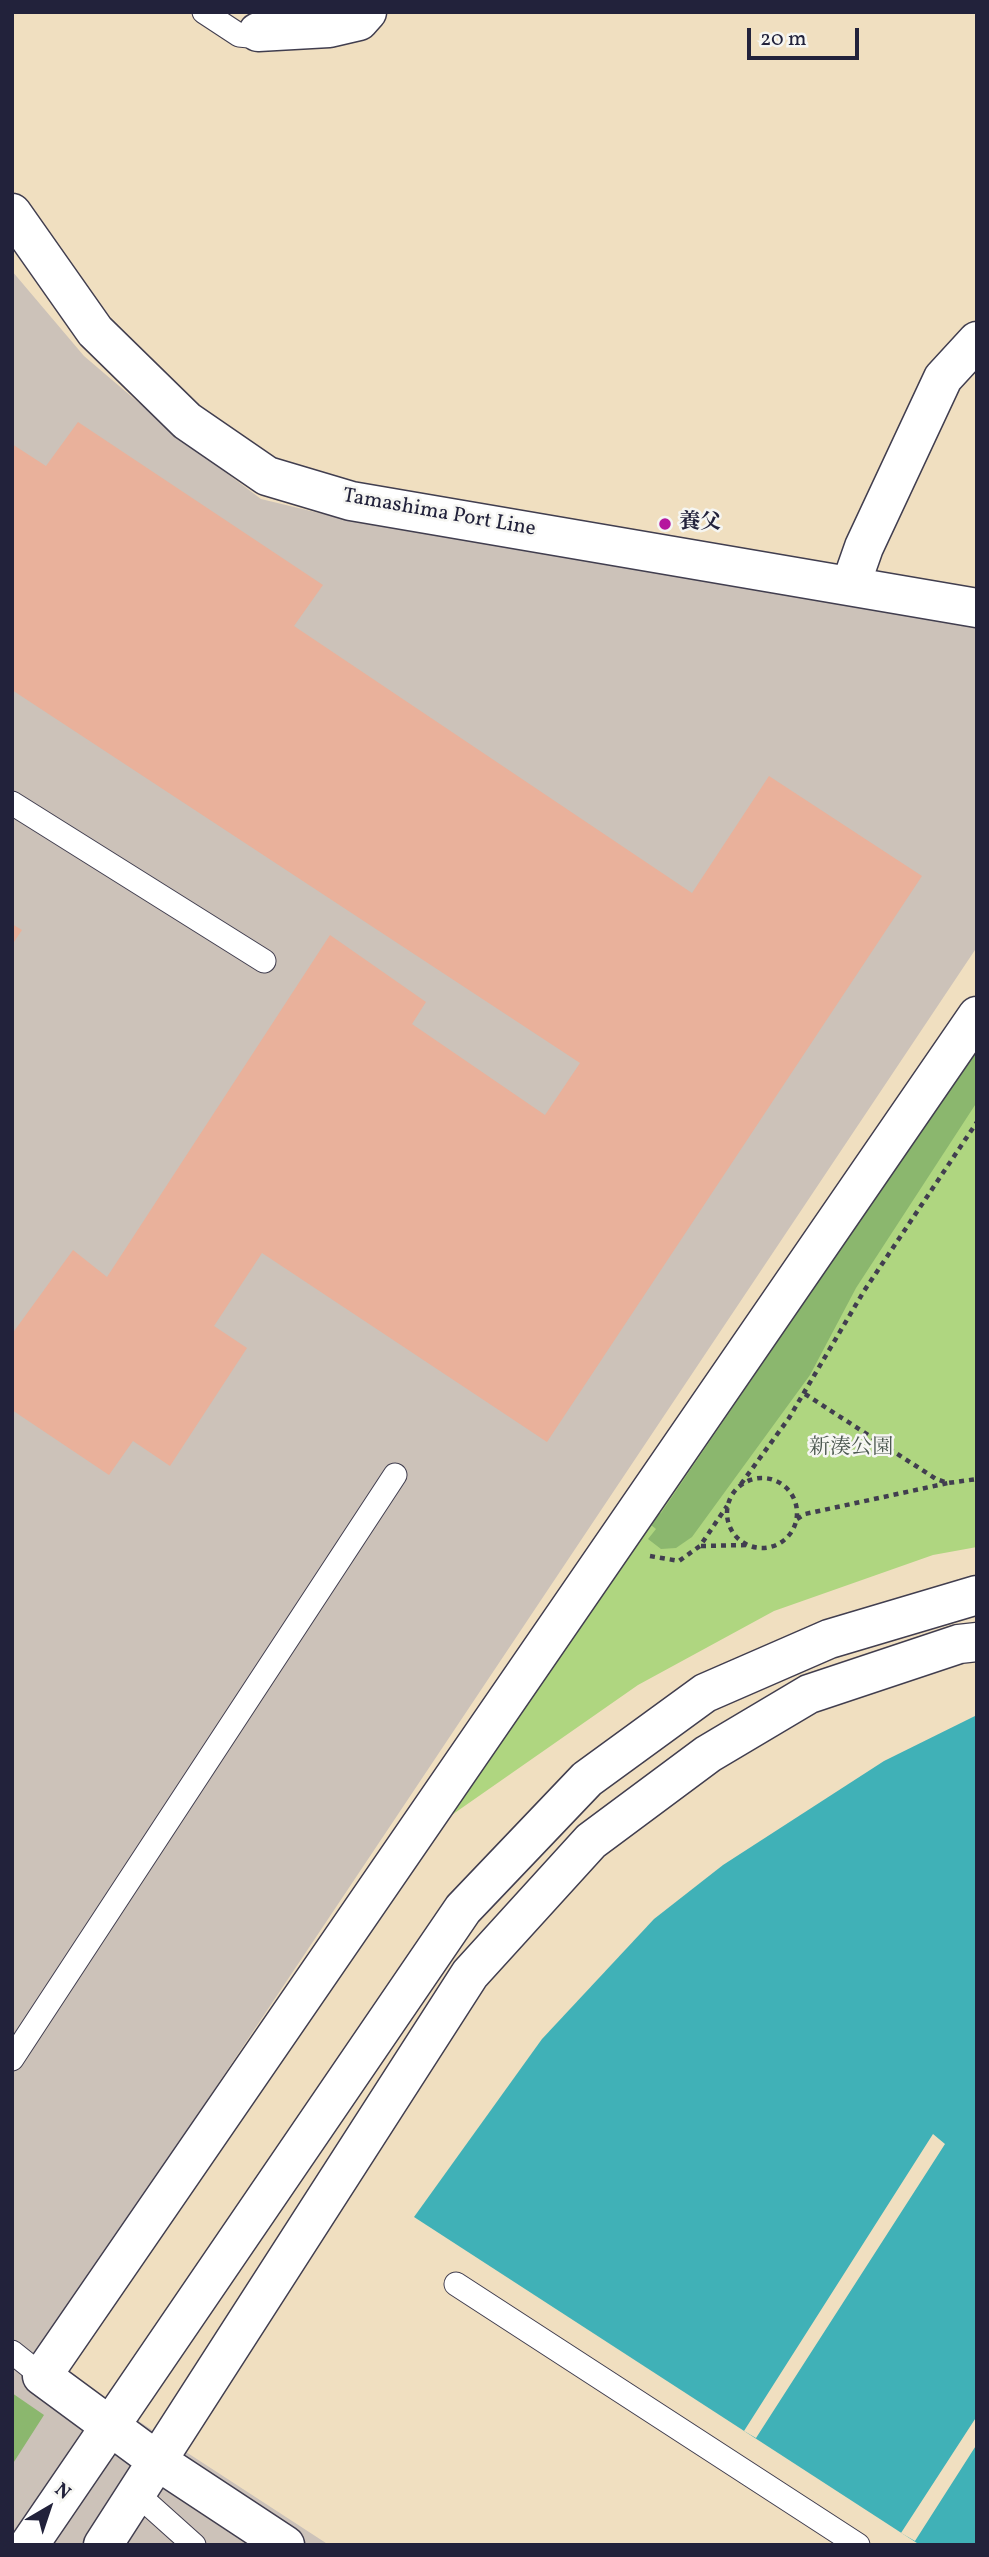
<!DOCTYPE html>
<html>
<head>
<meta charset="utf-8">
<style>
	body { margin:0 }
	#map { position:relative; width:989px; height:2557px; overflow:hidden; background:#f0dfc0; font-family:Vollkorn,serif }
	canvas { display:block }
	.frame { position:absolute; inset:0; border:14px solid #22223b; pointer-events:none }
	.north { position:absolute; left:14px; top:2473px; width:70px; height:70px; -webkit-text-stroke:5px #f6f6f2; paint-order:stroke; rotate:39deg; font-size:19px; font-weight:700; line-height:28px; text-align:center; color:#22223b }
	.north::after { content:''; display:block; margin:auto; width:24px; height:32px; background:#22223b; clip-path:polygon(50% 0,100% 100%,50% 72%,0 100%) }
	.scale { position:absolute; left:747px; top:28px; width:112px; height:32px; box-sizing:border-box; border:4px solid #22223b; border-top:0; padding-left:9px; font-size:21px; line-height:24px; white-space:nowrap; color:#22223b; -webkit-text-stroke:5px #f6f6f2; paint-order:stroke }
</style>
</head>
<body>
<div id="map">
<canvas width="989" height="2557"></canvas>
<div class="frame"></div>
<div class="north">N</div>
<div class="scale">20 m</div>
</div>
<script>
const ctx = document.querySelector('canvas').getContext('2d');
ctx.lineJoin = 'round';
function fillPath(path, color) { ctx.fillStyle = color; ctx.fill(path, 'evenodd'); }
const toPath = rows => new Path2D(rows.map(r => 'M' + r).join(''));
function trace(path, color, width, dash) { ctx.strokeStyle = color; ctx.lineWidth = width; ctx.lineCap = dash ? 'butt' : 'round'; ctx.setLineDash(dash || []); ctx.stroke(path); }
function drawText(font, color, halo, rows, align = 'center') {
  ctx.font = font + ' Vollkorn,"Noto Serif JP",serif'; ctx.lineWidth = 5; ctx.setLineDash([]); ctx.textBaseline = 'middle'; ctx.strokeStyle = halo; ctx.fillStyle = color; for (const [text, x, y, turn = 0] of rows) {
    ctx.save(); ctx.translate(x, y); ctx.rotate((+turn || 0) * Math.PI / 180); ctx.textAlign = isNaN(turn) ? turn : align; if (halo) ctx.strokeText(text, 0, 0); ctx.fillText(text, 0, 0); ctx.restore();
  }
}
fillPath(toPath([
	[12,271,84,356,180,438,261,499,348,520,977,622,977,947,37,2355,329,2545,12,2545]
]), '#ccc2b9');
fillPath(toPath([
	[977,1045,977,1547,933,1555,774,1611,638,1685,446,1819]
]), '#afd680');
fillPath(toPath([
	[977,1048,977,1102,856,1288,810,1375,692,1537,676,1548,661,1549,648,1539,656,1529,645,1520,661,1513],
	[12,2393,44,2415,12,2465]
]), '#8bb76e');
fillPath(toPath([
	[977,1715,977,2545,920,2545,414,2217,542,2039,654,1919,723,1865,884,1761]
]), '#40b1b7');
fillPath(toPath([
	[933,2134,945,2144,756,2438,744,2431],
	[977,2416,977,2444,915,2541,901,2533]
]), '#f0dfc0');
fillPath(toPath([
	[78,422,323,585,294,626,692,893,769,776,922,876,547,1442,262,1253,214,1326,247,1348,170,1466,133,1441,109,1475,12,1410,12,1334,73,1250,107,1277,330,935,426,1002,412,1024,545,1115,580,1063,12,690,12,444,46,466],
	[12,924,22,930,12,945]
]), '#e9b19b');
const service = toPath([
	[204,12,239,35,249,36,262,28,264,12],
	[12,803,264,961],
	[12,2059,395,1475],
	[456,2284,858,2545],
	[12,2352,42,2376],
	[136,2493,194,2545]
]);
const minor = toPath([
	[258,32,329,28,359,21,367,12],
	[851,584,864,547,943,378,977,341]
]);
const tertiary = toPath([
	[29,2545,463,1909,587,1779,705,1693,829,1639,977,1595],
	[103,2545,470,1974,591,1841,708,1754,809,1694,959,1644,977,1642],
	[285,2545,156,2460,42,2376,977,1016]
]);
const secondary = toPath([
	[12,213,95,331,187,421,267,476,351,501,977,608]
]);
trace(service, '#413e4f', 25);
trace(minor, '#413e4f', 41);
trace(tertiary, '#413e4f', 41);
trace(secondary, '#413e4f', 41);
trace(toPath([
	[805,1394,936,1479,948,1483,977,1479],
	'727 1513a35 35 0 1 1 70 0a35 35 0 1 1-70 0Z',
	[741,1484,789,1418,864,1291,977,1122],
	[797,1519,805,1514,948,1483],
	[701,1546,748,1545],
	[650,1556,679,1561,700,1546,727,1506]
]), '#413e4f', 4.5, [5, 5]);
trace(service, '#fff', 23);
trace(minor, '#fff', 38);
trace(tertiary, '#fff', 38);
trace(secondary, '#fff', 38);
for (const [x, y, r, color] of [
	[665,524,7,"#b5179e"]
]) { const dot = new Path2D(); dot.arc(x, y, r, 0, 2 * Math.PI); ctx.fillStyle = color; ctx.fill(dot); trace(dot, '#f6f6f2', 2.5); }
drawText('21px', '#22223b', '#f6f6f2', [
	["Tamashima Port Line",439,514,10]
]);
drawText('bold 21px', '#22223b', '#f6f6f2', [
	["養父",679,524]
], 'left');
drawText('21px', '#4c5850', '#f6f6f2', [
	["新湊公園",851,1449]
]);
</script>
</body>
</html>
